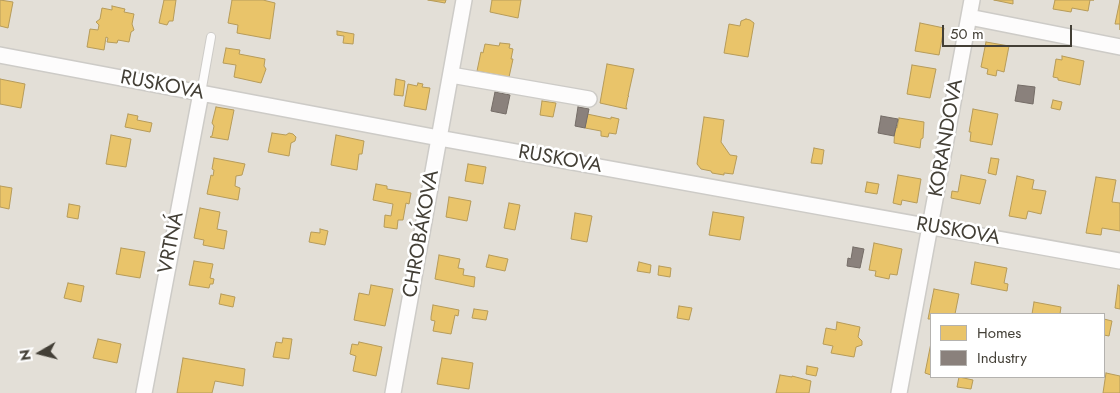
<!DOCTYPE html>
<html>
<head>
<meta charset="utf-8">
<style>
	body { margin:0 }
	#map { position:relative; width:1120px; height:393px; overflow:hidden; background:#efede9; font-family:Jost,sans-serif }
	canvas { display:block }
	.legend { position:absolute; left:930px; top:313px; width:175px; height:65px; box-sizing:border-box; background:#fff; border:1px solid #b4b2af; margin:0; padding:6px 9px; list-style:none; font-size:15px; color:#433f36 }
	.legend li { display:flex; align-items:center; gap:10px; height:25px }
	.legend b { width:25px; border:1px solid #b4b2af }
	.north { position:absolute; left:15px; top:328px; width:50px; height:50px; -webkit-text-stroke:4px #fff; paint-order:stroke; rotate:262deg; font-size:14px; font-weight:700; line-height:20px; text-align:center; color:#433f36 }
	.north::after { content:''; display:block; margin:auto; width:18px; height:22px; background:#433f36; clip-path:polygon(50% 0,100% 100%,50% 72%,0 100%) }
	.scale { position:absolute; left:942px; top:25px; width:130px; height:22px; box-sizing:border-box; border:2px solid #433f36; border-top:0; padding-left:6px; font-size:15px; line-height:18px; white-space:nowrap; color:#433f36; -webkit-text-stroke:4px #fff; paint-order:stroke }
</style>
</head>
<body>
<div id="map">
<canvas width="1120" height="393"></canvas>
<ul class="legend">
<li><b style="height:14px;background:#e9c46a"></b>Homes</li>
<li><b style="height:14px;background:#8a817c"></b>Industry</li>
</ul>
<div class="north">N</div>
<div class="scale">50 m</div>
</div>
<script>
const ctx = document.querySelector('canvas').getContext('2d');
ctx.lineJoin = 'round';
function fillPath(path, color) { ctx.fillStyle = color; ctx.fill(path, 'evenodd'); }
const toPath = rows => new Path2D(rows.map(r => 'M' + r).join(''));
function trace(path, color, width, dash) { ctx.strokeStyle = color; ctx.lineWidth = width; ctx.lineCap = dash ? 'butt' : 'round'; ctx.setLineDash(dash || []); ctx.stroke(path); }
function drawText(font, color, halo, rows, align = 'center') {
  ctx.font = font + ' Jost,sans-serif'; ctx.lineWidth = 5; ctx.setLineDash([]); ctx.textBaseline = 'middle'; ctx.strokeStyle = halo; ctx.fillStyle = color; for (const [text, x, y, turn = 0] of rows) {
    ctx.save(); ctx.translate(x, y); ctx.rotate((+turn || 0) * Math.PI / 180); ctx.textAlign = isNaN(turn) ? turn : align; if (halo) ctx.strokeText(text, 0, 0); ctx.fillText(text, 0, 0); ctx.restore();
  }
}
fillPath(toPath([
	[0,0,1120,0,1120,393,0,393],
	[931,314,1104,314,1104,377,931,377]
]), '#e3dfd7');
const homes = toPath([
	[0,0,13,2,8,28,0,26,0,0],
	[164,0,176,0,173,21,169,21,167,25,159,23,164,0],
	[232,0,263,0,275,3,270,39,237,33,238,25,228,23,232,0],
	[428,0,446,0,445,3,428,0],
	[492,0,521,0,518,18,490,12,492,0],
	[994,0,1013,0,1013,4,994,0],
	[1055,0,1094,0,1090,0,1088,11,1072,8,1071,12,1053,9,1055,0],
	[1120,0,1120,30,1120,24,1115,24,1120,0],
	[112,6,125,9,124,12,134,14,132,24,134,30,131,32,129,42,118,40,117,43,107,42,108,38,106,37,104,50,87,47,90,29,98,30,99,25,96,22,100,19,102,8,112,10,112,6],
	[746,19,750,20,754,23,748,57,724,53,729,24,740,26,741,21,746,19],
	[920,23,944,28,939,55,915,51,920,23],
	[337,31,354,34,353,44,343,43,344,36,337,35,337,31],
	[986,42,1009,46,1004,72,997,70,996,76,987,74,988,69,981,67,986,42],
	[500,43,510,44,509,48,513,49,511,59,513,59,509,77,477,71,481,52,483,53,485,44,499,46,500,43],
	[226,48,240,50,239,54,265,59,264,66,266,69,261,83,234,77,236,65,223,63,226,48],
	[1062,56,1084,61,1080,85,1058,80,1058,78,1053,77,1056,59,1062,60,1062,56],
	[607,64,634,69,628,96,629,96,628,97,626,107,627,109,600,103,607,64],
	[912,65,936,69,930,98,907,94,912,65],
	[0,79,25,84,21,108,0,104,0,79],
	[396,79,405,81,403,96,394,95,396,79],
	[418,83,423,84,422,87,430,88,426,110,404,106,408,84,417,86,418,83],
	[1053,100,1062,102,1060,110,1051,108,1053,100],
	[542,101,556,103,553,117,540,115,542,101],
	[216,107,234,110,228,140,210,137,212,136,214,126,212,123,216,107],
	[973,109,998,114,992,145,970,141,971,132,969,132,973,109],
	[128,114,138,116,137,120,152,123,150,132,125,127,128,114],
	[587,114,611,119,611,117,619,119,616,134,609,133,608,137,601,136,601,131,585,128,587,114],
	[704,117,724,120,721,142,730,155,737,156,733,174,724,173,724,175,712,173,711,171,701,169,697,164,704,117],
	[899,118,924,122,923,138,921,139,920,148,894,143,895,127,897,128,899,118],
	[272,133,286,135,289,133,293,134,296,137,295,141,291,143,289,156,268,152,272,133],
	[111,135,131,139,126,167,106,164,111,135],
	[336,135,364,141,362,154,359,154,357,170,331,165,336,135],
	[814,148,824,150,822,164,811,163,814,148],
	[214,158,245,164,242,175,236,176,235,186,240,188,238,200,207,194,211,175,213,176,214,170,212,169,214,158],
	[991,158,999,159,996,175,988,173,991,158],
	[468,164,486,167,483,184,465,181,468,164],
	[898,175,921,179,917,203,902,200,901,205,893,203,898,175],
	[961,175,986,180,980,204,951,198,952,191,958,192,961,175],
	[1017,176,1034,180,1032,189,1046,191,1041,214,1028,211,1026,219,1009,216,1017,176],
	[1096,177,1116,180,1112,202,1120,203,1120,231,1102,228,1101,235,1086,233,1096,177],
	[867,182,879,184,877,194,865,192,867,182],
	[376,184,387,186,387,189,411,193,409,204,406,203,403,220,398,220,397,229,384,227,385,215,391,216,393,204,373,200,376,184],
	[0,186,12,188,9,209,0,207,0,186],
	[449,197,471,201,467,221,446,217,449,197],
	[509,203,520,205,515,230,504,228,509,203],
	[69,204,80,206,78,219,67,217,69,204],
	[200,208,220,212,217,229,227,231,224,249,203,245,204,240,194,238,200,208],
	[713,212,744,217,740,240,709,235,713,212],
	[575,213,592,216,587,242,571,239,575,213],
	[320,229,328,231,325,245,309,242,311,232,320,233,320,229],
	[874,243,902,249,897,275,890,274,889,279,875,276,876,271,869,270,874,243],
	[121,248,145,252,140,278,116,274,121,248],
	[439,255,460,259,458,268,464,269,463,275,475,277,474,287,435,279,439,255],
	[489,255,508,259,505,271,486,267,489,255],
	[194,261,213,264,210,278,214,279,213,284,210,284,209,288,189,285,194,261],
	[639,262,651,265,650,273,637,271,639,262],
	[975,262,1007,268,1004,283,1008,284,1007,291,971,284,975,262],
	[659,266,671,268,670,277,658,275,659,266],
	[68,283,84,286,81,302,64,298,68,283],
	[371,285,393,289,385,326,354,320,359,293,369,295,371,285],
	[1118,285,1120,286,1120,309,1115,308,1118,285],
	[934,289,959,294,955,314,931,314,931,319,928,319,934,289],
	[221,294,235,297,233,307,219,304,221,294],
	[1034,302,1061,307,1060,314,1032,314,1034,302],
	[433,305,459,310,458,316,455,315,451,334,433,331,435,321,431,320,431,317,433,305],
	[679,306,692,308,689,320,677,318,679,306],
	[474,309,488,311,486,320,472,318,474,309],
	[1104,319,1112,321,1109,336,1104,335,1104,319],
	[837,322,860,327,858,337,862,341,862,345,856,347,854,357,831,353,833,346,823,344,826,328,836,330,837,322],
	[283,338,292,339,289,359,273,357,276,342,282,343,283,338],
	[98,339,121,344,117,363,93,358,98,339],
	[359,342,382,347,376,376,353,371,356,356,350,354,352,344,358,345,359,342],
	[931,343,931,375,925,373,931,343],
	[183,358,245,369,243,386,215,381,212,393,177,393,183,358],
	[442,358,473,363,469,389,437,384,442,358],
	[807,366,818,368,816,376,806,374,807,366],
	[1106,373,1120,376,1120,393,1103,393,1106,373],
	[780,375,792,377,792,376,811,381,809,393,776,393,780,375],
	[959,377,973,380,971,389,957,387,959,377]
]);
fillPath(homes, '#e9c46a');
trace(homes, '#b79c5a', 1);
const industry = toPath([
	[1018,85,1035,87,1033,104,1015,101,1018,85],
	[495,92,510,95,506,114,491,111,495,92],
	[578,107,589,109,585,128,575,126,578,107],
	[881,116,898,119,894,136,878,133,881,116],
	[853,247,864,249,860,268,847,266,848,258,851,259,853,247]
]);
fillPath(industry, '#8a817c');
trace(industry, '#756d67', 1);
const lane = toPath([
	[201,93,211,37]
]);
const street = toPath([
	[969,17,1120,47],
	[0,55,439,138,1120,261],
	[451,75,589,99],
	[144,393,201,93],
	[393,393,464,0],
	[899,393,972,0]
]);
trace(lane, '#cdcbc7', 10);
trace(street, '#cdcbc7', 18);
trace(lane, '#fdfcfc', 8);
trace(street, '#fdfcfc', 15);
drawText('20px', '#433f36', '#fff', [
	["RUSKOVA",162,86,11],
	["KORANDOVA",947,138,-80],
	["RUSKOVA",560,160,10],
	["RUSKOVA",958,232,10],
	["CHROBÁKOVA",422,234,-80],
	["VRTNÁ",172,243,-79]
]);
</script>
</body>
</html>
